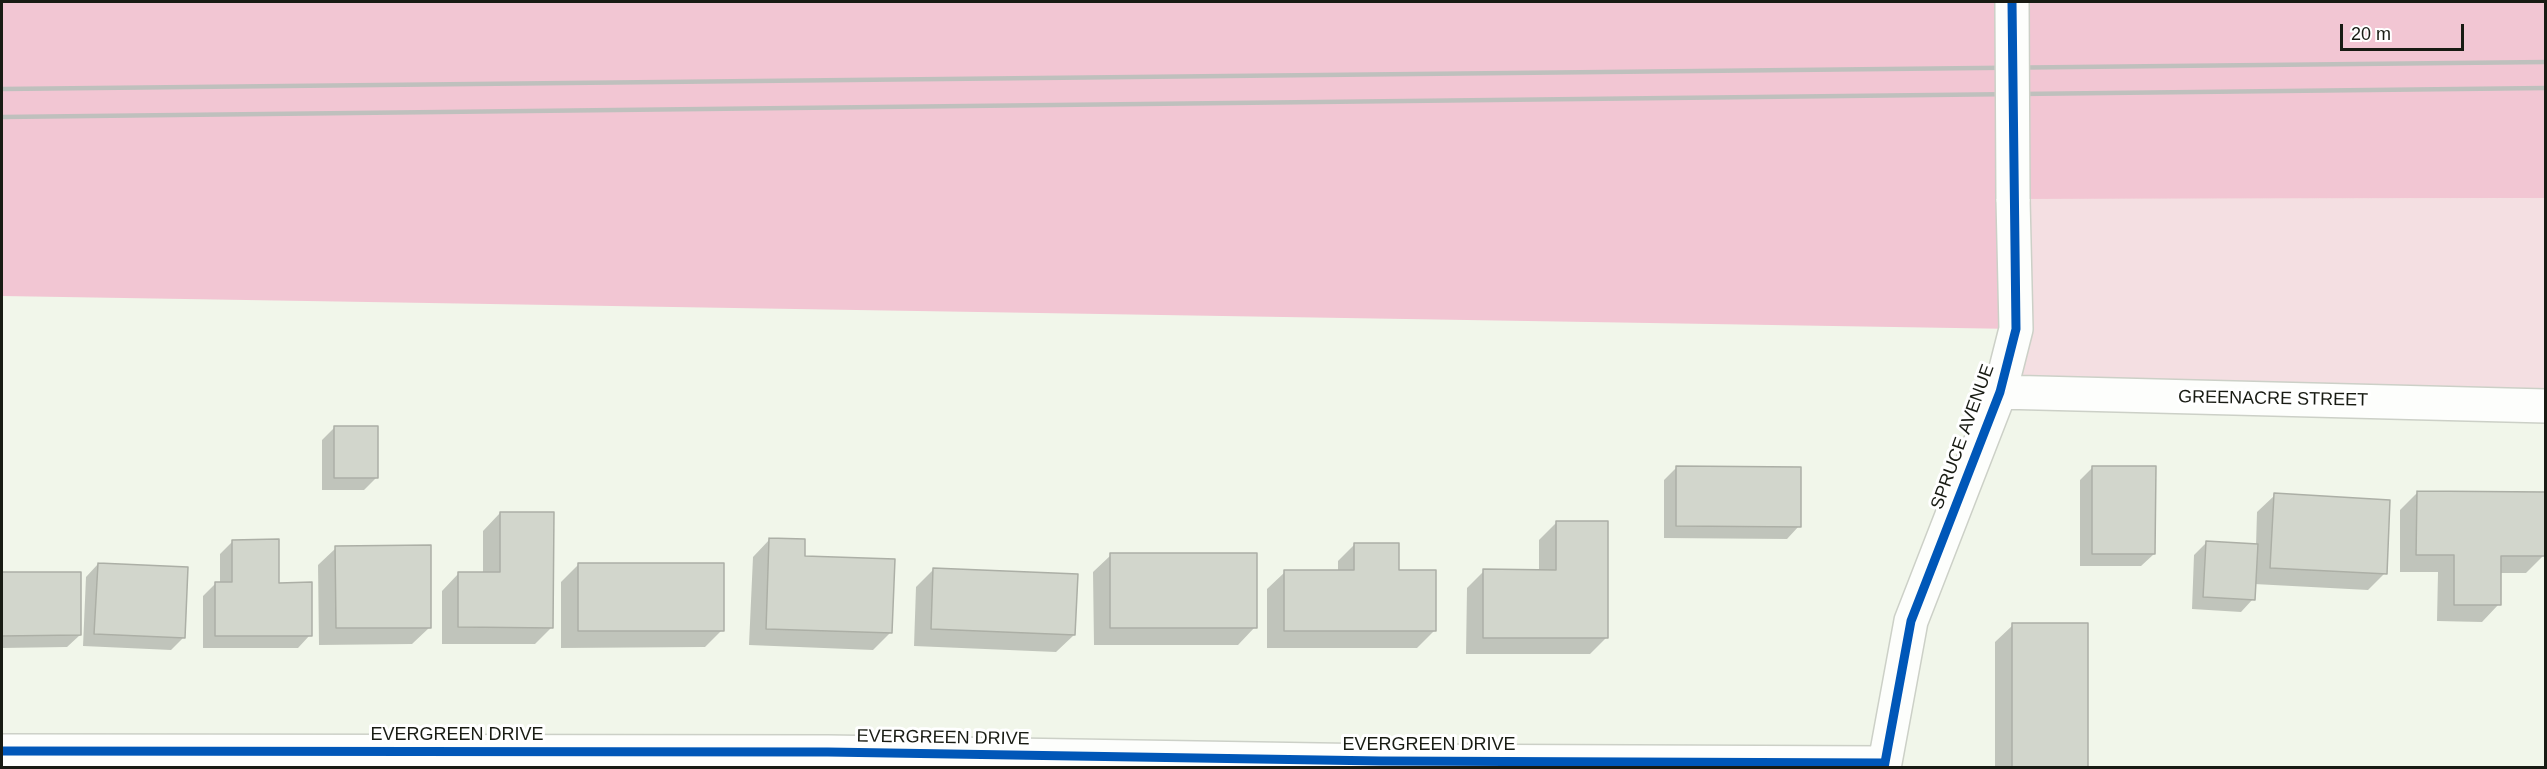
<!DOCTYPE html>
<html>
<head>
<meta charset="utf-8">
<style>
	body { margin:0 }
	#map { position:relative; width:2547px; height:769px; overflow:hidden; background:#f1f6ea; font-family:Arial,sans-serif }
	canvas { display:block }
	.frame { position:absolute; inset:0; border:3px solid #181b13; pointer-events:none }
	.scale { position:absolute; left:2340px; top:24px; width:124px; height:27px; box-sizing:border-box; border:3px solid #181b13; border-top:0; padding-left:8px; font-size:18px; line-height:21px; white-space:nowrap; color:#181b13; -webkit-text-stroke:4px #fff; paint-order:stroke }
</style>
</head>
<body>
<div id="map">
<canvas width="2547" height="769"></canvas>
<div class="frame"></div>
<div class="scale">20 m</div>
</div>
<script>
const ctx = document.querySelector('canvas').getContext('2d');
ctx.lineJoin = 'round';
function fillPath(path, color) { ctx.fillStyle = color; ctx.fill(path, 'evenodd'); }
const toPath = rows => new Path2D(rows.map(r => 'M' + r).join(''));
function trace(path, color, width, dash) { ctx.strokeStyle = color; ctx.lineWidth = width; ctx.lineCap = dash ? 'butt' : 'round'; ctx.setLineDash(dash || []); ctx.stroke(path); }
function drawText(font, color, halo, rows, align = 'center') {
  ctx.font = font + ' Arial,sans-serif'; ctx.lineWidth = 6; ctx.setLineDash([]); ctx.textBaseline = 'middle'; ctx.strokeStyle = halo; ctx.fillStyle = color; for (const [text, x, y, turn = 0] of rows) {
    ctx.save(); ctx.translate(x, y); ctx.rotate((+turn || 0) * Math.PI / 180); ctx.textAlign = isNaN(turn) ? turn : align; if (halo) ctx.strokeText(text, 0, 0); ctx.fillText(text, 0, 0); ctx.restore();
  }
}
fillPath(toPath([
	[2545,198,2545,406,2000,392,2013,199]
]), '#f4dfe2');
fillPath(toPath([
	[2,2,2545,2,2545,198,2013,199,2016,329,2,296]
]), '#f2c6d3');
fillPath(toPath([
	[334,428,377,477,364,490,322,490,322,440],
	[1677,467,1799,526,1787,539,1664,538,1664,480],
	[2092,468,2154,554,2141,566,2080,566,2080,480],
	[2417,493,2543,556,2526,573,2500,573,2499,604,2482,622,2437,621,2438,572,2400,572,2400,510],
	[2275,495,2385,573,2368,590,2254,584,2253,599,2241,612,2192,609,2194,555,2206,543,2256,546,2257,512],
	[500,513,552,627,535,644,442,644,442,591,459,573,483,573,483,531],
	[1556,523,1607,637,1590,654,1466,654,1467,588,1484,571,1539,571,1539,540],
	[770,539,803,557,891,632,873,650,749,645,753,557],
	[233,541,277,584,310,635,298,648,203,648,203,596,215,584,220,584,220,554],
	[1355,544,1397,572,1434,631,1417,648,1267,648,1267,589,1285,572,1338,572,1338,561],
	[336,548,430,627,412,644,319,645,318,565],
	[1111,555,1255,627,1238,645,1094,645,1093,572],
	[98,564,183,638,171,650,83,646,86,577],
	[579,564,722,630,705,647,561,648,561,582],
	[934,569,1074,635,1056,652,914,646,916,587],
	[79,573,80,635,67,647,2,648,2,574],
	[2013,625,2086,768,1995,768,1995,642]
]), '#0003');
const building = toPath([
	[334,426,378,426,378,478,334,478,334,426],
	[1676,466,1801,467,1801,527,1676,526,1676,466],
	[2092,466,2156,466,2155,554,2092,554,2092,466],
	[2417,491,2545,492,2545,556,2501,556,2501,605,2454,605,2454,555,2416,555,2417,491],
	[2274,493,2390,500,2387,574,2270,568,2274,493],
	[500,512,554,512,553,628,458,627,458,572,500,572,500,512],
	[1556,521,1608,521,1608,638,1483,638,1483,569,1556,570,1556,521],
	[769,538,805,539,805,556,895,559,892,633,766,629,769,538],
	[279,539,279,583,312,582,312,636,215,636,215,582,232,582,232,540,279,539],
	[2206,541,2258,544,2255,600,2203,597,2206,541],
	[1354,543,1399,543,1399,570,1436,570,1436,631,1284,631,1284,570,1354,570,1354,543],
	[431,545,431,628,336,628,335,546,431,545],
	[1110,553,1257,553,1257,628,1110,628,1110,553],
	[98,563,188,567,185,638,94,634,98,563],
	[578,563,724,563,724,631,578,631,578,563],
	[933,568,1078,574,1075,635,931,629,933,568],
	[2,572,81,572,81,635,2,636,2,572],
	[2012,623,2088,623,2088,768,2012,768,2012,623]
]);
fillPath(building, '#d2d6cc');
trace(building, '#acafa6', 1.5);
const minor = toPath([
	[2000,392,2546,406],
	[2,751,828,752,1381,761,1884,763],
	[1884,768,1911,621,2000,392,2016,329,2013,199]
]);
trace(minor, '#ccd0c7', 36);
trace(minor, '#fdfefc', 33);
trace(toPath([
	[2,89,2546,62],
	[2,117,2546,88]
]), '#bfc0bd', 4.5);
const minorBridge = toPath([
	[2012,2,2013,199]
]);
trace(minorBridge, '#ccd0c7', 36, []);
trace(minorBridge, '#fdfefc', 33);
trace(toPath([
	[2,751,828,752,1381,761,1884,763],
	[1884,768,1911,621,2000,392,2016,329,2012,2]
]), '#0057b8', 9);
drawText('18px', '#181b13', '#fff', [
	["GREENACRE STREET",2273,399,1],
	["SPRUCE AVENUE",1963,437,-70],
	["EVERGREEN DRIVE",457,735],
	["EVERGREEN DRIVE",943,738,1],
	["EVERGREEN DRIVE",1429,745]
]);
</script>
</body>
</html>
